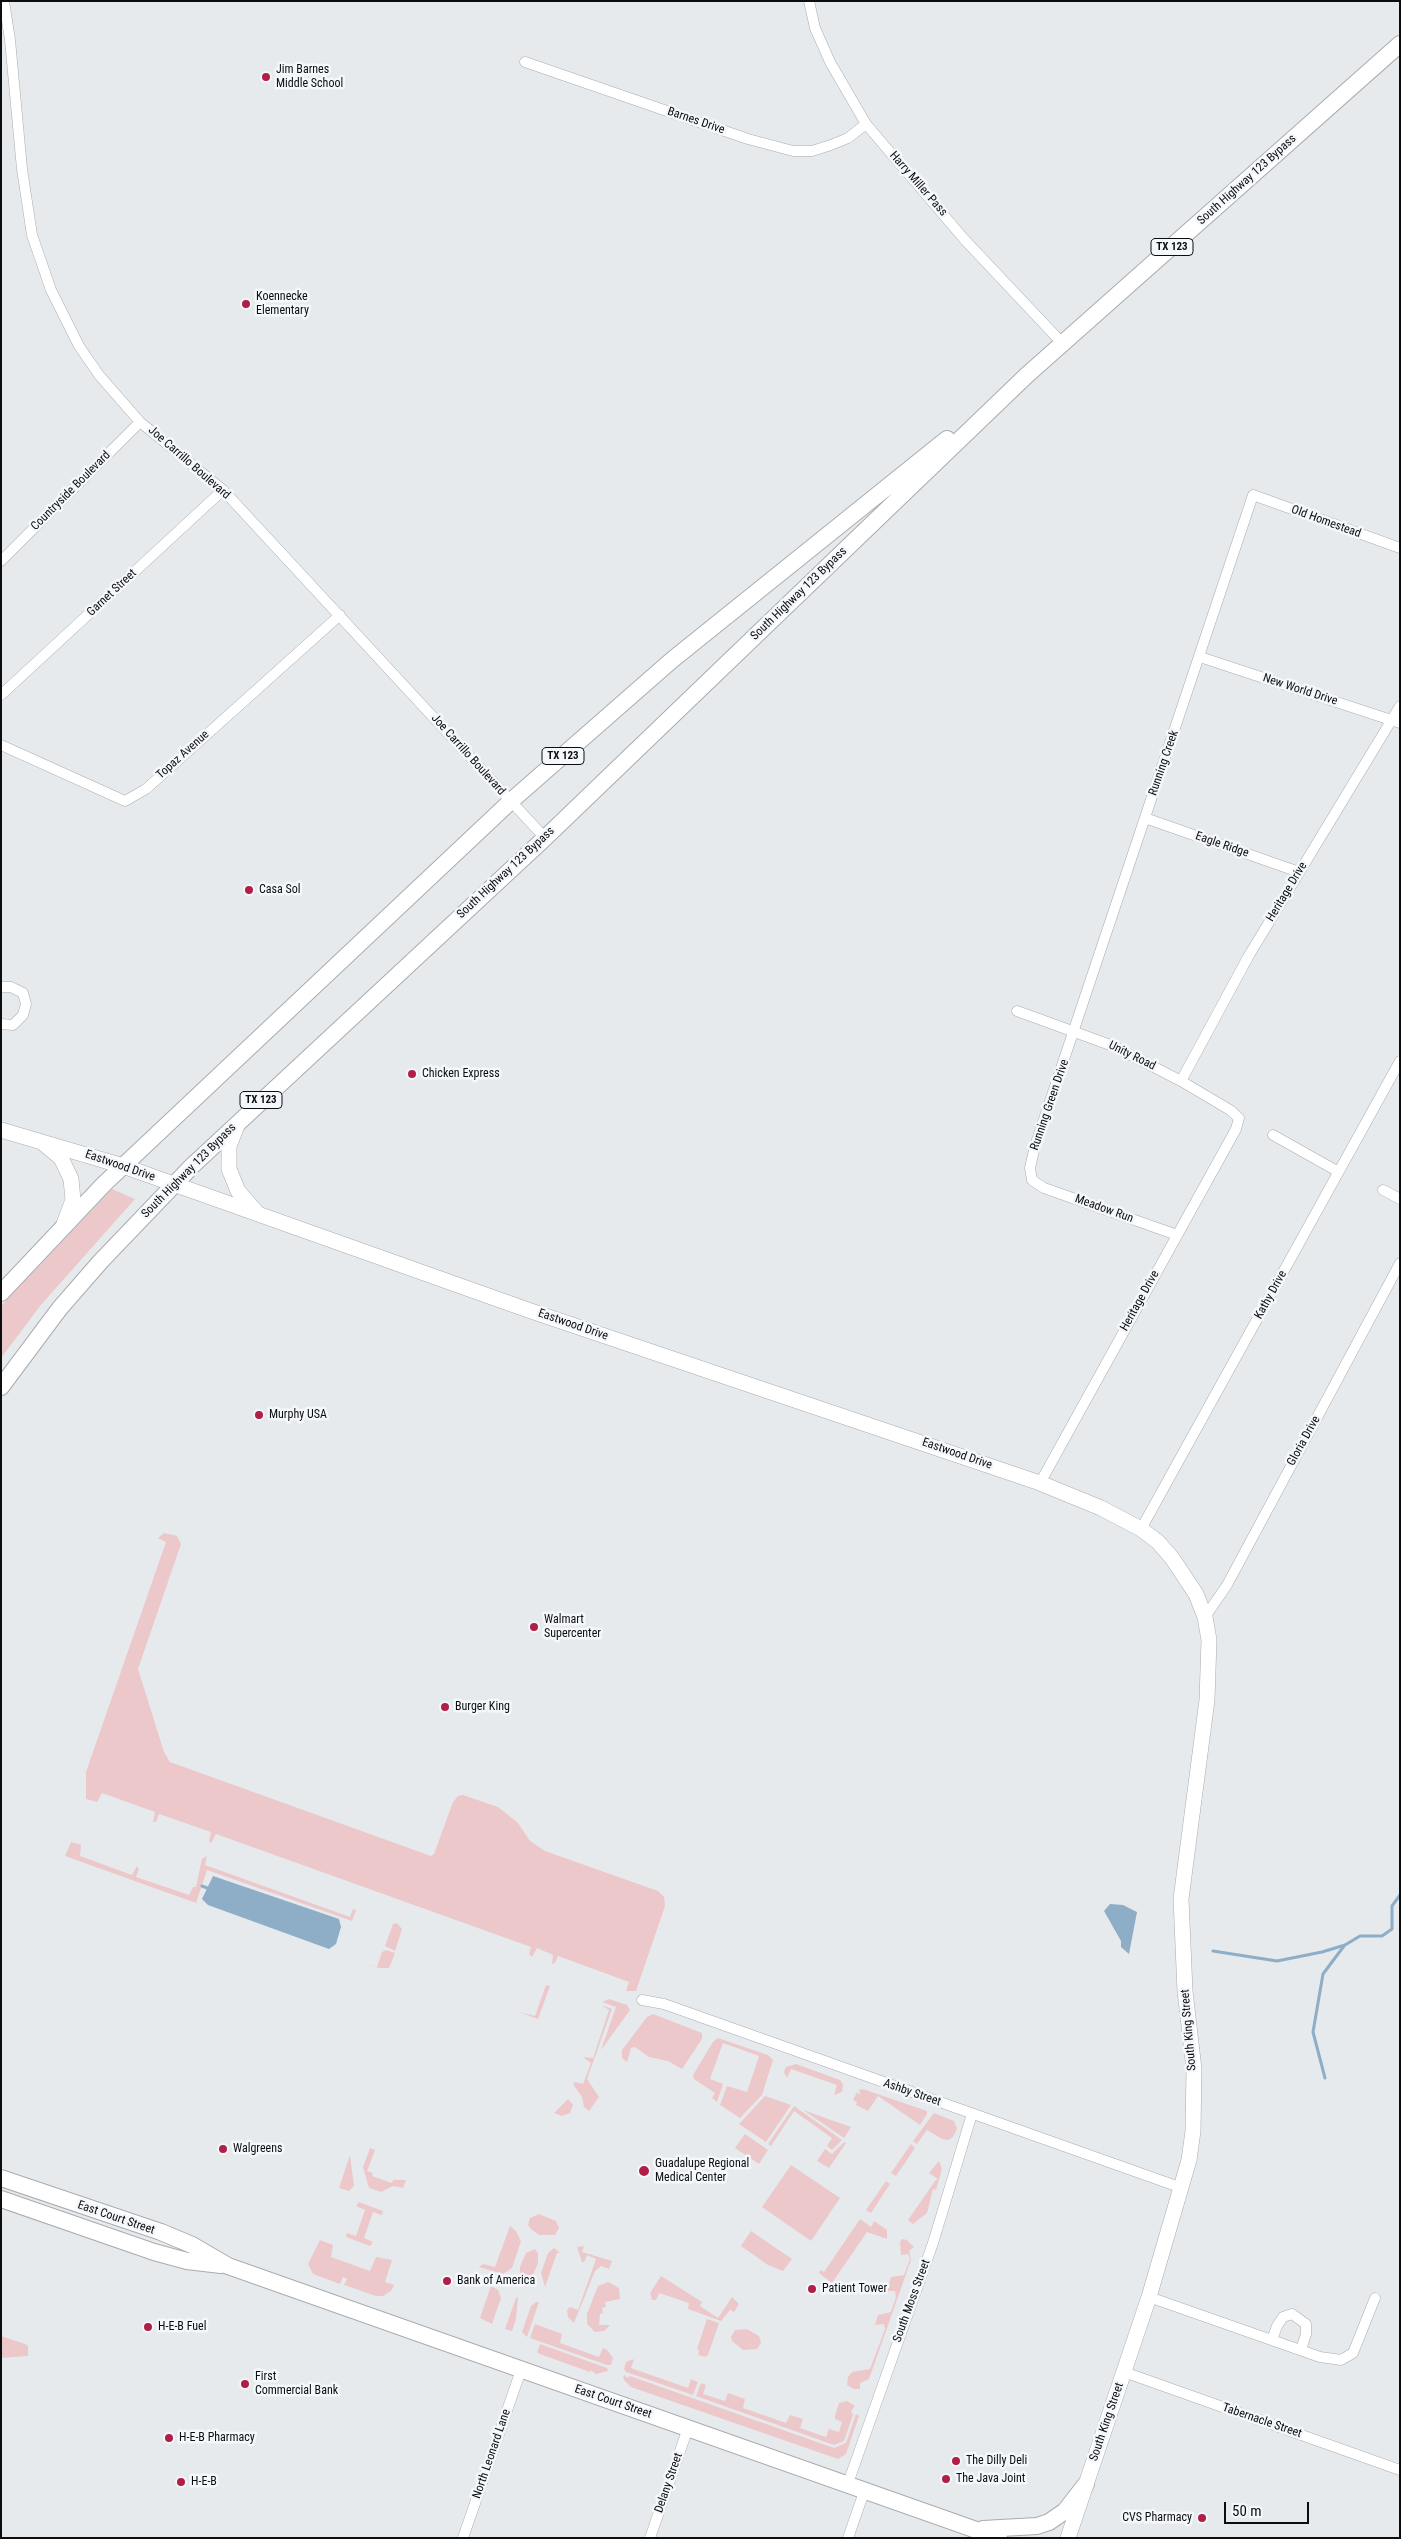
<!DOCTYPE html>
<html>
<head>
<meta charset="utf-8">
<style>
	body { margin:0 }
	#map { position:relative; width:1401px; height:2539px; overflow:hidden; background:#e6eaed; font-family:"Roboto Condensed",sans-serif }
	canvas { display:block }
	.frame { position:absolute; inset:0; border:2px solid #0c0d0e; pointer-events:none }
	.scale { position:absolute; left:1224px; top:2502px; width:85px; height:22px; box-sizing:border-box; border:2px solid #0c0d0e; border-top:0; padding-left:6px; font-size:15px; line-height:18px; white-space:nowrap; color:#0c0d0e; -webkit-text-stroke:4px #f4f7fb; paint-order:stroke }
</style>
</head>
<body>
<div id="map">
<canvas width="1401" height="2539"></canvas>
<div class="frame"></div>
<div class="scale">50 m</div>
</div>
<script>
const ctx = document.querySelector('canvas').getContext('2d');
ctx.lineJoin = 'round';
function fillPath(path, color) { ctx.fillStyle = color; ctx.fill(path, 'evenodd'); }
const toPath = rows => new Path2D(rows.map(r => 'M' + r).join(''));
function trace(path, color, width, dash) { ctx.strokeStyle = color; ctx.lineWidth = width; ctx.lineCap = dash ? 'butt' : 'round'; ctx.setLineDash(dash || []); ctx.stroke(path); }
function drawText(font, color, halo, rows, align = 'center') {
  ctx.font = font + ' "Roboto Condensed",sans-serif'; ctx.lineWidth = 5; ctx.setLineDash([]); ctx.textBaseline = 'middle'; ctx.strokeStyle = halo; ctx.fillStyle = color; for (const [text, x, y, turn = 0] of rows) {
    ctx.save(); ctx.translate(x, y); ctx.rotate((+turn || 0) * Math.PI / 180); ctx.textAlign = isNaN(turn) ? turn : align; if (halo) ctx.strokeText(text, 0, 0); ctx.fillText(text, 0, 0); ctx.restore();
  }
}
fillPath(toPath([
	[112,1189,135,1199,40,1306,1,1358,1,1306],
	[164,1533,177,1536,181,1544,138,1669,164,1752,170,1762,431,1856,434,1854,453,1802,458,1796,463,1795,498,1807,518,1823,530,1841,545,1851,658,1891,664,1897,665,1906,636,1991,626,1991,629,1982,558,1956,555,1963,552,1964,553,1955,537,1948,532,1957,529,1954,531,1947,216,1834,211,1843,209,1841,211,1832,159,1814,156,1822,153,1822,155,1812,102,1793,97,1802,86,1799,86,1772,166,1542,158,1538],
	[71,1842,81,1845,80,1856,132,1875,137,1866,139,1869,136,1877,189,1895,193,1887,196,1887,202,1859,207,1856,205,1865,350,1917,353,1909,356,1910,352,1921,207,1870,196,1903,65,1856],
	[393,1924,397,1923,402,1929,395,1951,385,1946],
	[386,1950,395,1953,389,1968,379,1968,353,1959,377,1967,382,1952],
	[546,1985,550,1986,538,2019,519,2012,535,2016],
	[609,1999,627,2005,630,2010,601,2050,616,2007,602,2002],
	[601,2005,612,2009,587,2079,599,2097,589,2111,584,2107,582,2097,573,2084,575,2082,583,2084,591,2063,583,2057,593,2058,609,2010],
	[653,2014,702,2033,702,2039,682,2069,668,2061,649,2057,635,2047,631,2048,627,2062,622,2058,622,2050,647,2017],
	[718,2038,768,2055,773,2060,762,2095,740,2118,720,2105,727,2086,747,2092,759,2056,723,2043,710,2079,723,2084,717,2102,712,2098,715,2093,694,2079,693,2075,713,2042],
	[796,2064,840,2080,843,2084,842,2092,834,2095,837,2085,791,2069,787,2078,784,2072,786,2067],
	[863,2089,927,2111,927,2114,920,2125,878,2096,868,2111,856,2105,857,2102,853,2100,857,2092,859,2095,860,2091,858,2090],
	[765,2096,791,2105,766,2142,739,2124],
	[568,2099,573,2105,570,2113,562,2116,554,2113],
	[794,2106,842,2140,832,2150,827,2146,832,2138,794,2111,771,2146,768,2144],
	[803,2110,851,2127,844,2138],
	[934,2113,954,2121,957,2129,953,2137,948,2140,942,2139,927,2130,917,2144,913,2141],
	[745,2134,768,2150,759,2164,735,2148],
	[844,2142,846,2143,829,2168,817,2161,825,2149,832,2154],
	[911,2144,915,2148,896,2176,891,2173],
	[370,2148,375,2150,367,2171,373,2173,372,2176,392,2183,393,2180,406,2180,403,2188,393,2186,381,2192,369,2188,363,2167],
	[350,2155,354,2186,349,2191,339,2188],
	[939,2161,942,2169,936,2190,933,2189,927,2213,913,2224,908,2220,935,2181,938,2179,929,2173],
	[791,2165,840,2198,811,2241,762,2207],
	[886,2181,890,2184,871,2213,866,2210],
	[359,2202,383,2211,382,2215,373,2212,364,2238,373,2242,370,2246,346,2237,347,2233,356,2236,365,2210,356,2206],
	[539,2214,556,2221,559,2228,555,2235,539,2235,531,2229,528,2225,530,2218],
	[860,2219,871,2227,874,2221,887,2230,887,2239,867,2232,832,2283,819,2273,821,2270,824,2272],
	[510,2226,516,2231,521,2241,512,2268,503,2274,479,2267,483,2264,495,2267],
	[751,2231,792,2259,783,2271,768,2265,741,2246],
	[902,2239,907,2240,914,2247,909,2251,911,2260,869,2379,860,2383,860,2389,854,2389,847,2385,848,2377,852,2372,870,2369,885,2329,884,2324,875,2325,878,2315,891,2312,896,2297,895,2291,887,2291,891,2277,904,2275,910,2259,908,2254,901,2255,900,2242],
	[320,2240,333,2245,331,2257,370,2271,376,2257,392,2260,385,2282,394,2285,391,2291,383,2296,376,2296,344,2285,347,2279,343,2277,340,2284,313,2274,308,2264],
	[584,2246,582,2252,612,2261,609,2269,601,2266,595,2271,574,2323,568,2317,567,2310,570,2307,578,2310,596,2259,587,2255,584,2262,582,2262,577,2247],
	[554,2248,560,2253,557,2253,545,2287,541,2273,548,2253],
	[535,2249,538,2253,538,2263,532,2277,524,2280,520,2276,520,2267,526,2253],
	[661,2276,702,2302,700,2306,718,2318,732,2297,739,2304,734,2312,730,2310,721,2321,688,2309,689,2303,659,2293,656,2300,652,2300,650,2293],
	[608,2282,619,2288,620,2299,605,2302,606,2307,602,2308,603,2313,600,2314,599,2325,610,2325,604,2331,595,2332,587,2324,587,2314,598,2286],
	[491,2286,498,2290,501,2298,492,2324,480,2318],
	[518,2297,516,2319,512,2331,505,2329,516,2298],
	[536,2302,539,2302,527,2337,522,2332,531,2306],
	[707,2319,719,2323,708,2355,706,2357,698,2355,699,2350,697,2349],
	[535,2324,562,2334,560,2343,599,2357,603,2348,607,2350,613,2358,611,2365,607,2365,530,2338],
	[747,2329,759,2336,761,2343,757,2349,743,2350,732,2341,731,2337,735,2330],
	[1,2336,25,2344,28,2346,28,2356,1,2358],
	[540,2344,607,2368,608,2371,596,2374,591,2370,590,2372,537,2353],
	[634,2359,631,2368,688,2388,691,2379,698,2382,693,2395,626,2372,624,2369,626,2362],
	[625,2375,627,2378,630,2376,834,2448,846,2443,856,2414,859,2416,846,2454,838,2459,631,2387,624,2380,623,2376],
	[701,2383,706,2385,703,2394,725,2401,728,2393,745,2399,743,2408,786,2423,790,2415,803,2419,800,2428,826,2437,829,2429,839,2432,842,2422,835,2419,835,2416,839,2403,847,2401,855,2406,851,2411,853,2415,844,2441,834,2445,696,2396]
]), '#ecc8cb');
fillPath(toPath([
	[213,1876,339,1919,341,1927,336,1944,329,1949,208,1905,202,1899],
	[1110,1904,1123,1905,1137,1912,1129,1954,1121,1947,1121,1941,1104,1911]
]), '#8eadc7');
trace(toPath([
	[202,1886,210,1889],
	[1213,1951,1277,1961,1322,1952,1345,1945,1360,1936,1382,1936,1392,1929,1392,1906,1400,1895],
	[1325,2078,1313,2032,1323,1974,1344,1946]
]), '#8eadc7', 3);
const minor = toPath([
	[4,1,10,40,22,169,32,235,51,290,79,346,99,375,140,422,223,490,545,838],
	[809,1,815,28,830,62,866,124,964,239,1063,344],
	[525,62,748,139,793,151,812,151,831,145,848,138,866,124],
	[1,561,140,422],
	[1200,657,1400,723],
	[1,695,223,490],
	[1,745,125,801,146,789,340,615],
	[1145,818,1299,872],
	[1,987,11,987,23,993,26,1004,23,1015,13,1025,1,1024],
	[1017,1011,1113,1046,1181,1081,1230,1110,1239,1118,1236,1129,1040,1483],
	[1181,1081,1248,957,1400,706],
	[1273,1135,1337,1171],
	[1383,1190,1400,1199],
	[1177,1235,1044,1188,1032,1180,1030,1168,1035,1146,1253,495,1400,548],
	[1141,1529,1400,1061],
	[1205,1617,1227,1585,1400,1263],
	[642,2000,664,2004,1182,2188],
	[1149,2297,1320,2357,1341,2360,1353,2353,1375,2298],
	[1272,2340,1277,2326,1283,2317,1292,2314,1306,2324,1306,2334,1301,2350],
	[1124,2372,1400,2470],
	[847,2486,933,2243,972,2114],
	[463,2538,521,2370],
	[650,2538,688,2428],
	[848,2538,864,2492]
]);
const secondary = toPath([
	[238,1123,229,1146,229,1169,238,1191,258,1214],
	[1,1130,123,1166,528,1310,1040,1483,1101,1508,1141,1529,1158,1542,1172,1558,1196,1594,1205,1617,1209,1640,1207,1700,1181,1899,1185,1991,1194,2069,1193,2131,1189,2160,1149,2297,1068,2538],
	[44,1144,61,1158,71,1179,73,1200,64,1224]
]);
const primary = toPath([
	[1,1293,104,1184,511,801,672,660,947,439],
	[1,1387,60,1308,101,1261,192,1166,545,838,1027,375,1400,44],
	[1,2178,161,2232,192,2245,228,2266,999,2538],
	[1,2199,154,2252,187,2261,221,2265],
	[983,2529,1037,2526,1049,2522,1065,2511,1086,2484]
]);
trace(minor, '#a9acaf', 11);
trace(secondary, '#a9acaf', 16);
trace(primary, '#a9acaf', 18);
trace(minor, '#fff', 10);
trace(secondary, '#fff', 15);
trace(primary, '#fff', 16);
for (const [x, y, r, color] of [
	[266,77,5,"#b11e46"],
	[246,304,5,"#b11e46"],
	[249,890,5,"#b11e46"],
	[412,1074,5,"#b11e46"],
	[259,1415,5,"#b11e46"],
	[534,1627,5,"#b11e46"],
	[445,1707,5,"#b11e46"],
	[223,2149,5,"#b11e46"],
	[644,2171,6,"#b11e46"],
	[447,2281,5,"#b11e46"],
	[812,2289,5,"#b11e46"],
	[148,2327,5,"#b11e46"],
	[245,2384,5,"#b11e46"],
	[169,2438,5,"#b11e46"],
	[956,2461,5,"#b11e46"],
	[946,2479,5,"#b11e46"],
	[181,2482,5,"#b11e46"],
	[1202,2518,5,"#b11e46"]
]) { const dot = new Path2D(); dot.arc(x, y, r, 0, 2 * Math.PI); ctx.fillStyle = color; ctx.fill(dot); trace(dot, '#f4f7fb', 2); }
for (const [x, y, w] of [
	[1172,247,42],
	[563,756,42],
	[261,1100,42]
]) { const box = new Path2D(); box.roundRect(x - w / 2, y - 8.5, w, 17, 4); ctx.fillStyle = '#f4f7fb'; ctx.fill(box); trace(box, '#0c0d0e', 1); }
drawText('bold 11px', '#0c0d0e', null, [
	["TX 123",1172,247],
	["TX 123",563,756],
	["TX 123",261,1100]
]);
drawText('12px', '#0c0d0e', '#f4f7fb', [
	["Jim Barnes",276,70],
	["Middle School",276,84],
	["Koennecke",256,297],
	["Elementary",256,311],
	["Casa Sol",259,890],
	["Chicken Express",422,1074],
	["Murphy USA",269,1415],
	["Walmart",544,1620],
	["Supercenter",544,1634],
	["Burger King",455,1707],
	["Walgreens",233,2149],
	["Guadalupe Regional",655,2164],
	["Medical Center",655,2178],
	["Bank of America",457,2281],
	["Patient Tower",822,2289],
	["H-E-B Fuel",158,2327],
	["First",255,2377],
	["Commercial Bank",255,2391],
	["H-E-B Pharmacy",179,2438],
	["The Dilly Deli",966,2461],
	["The Java Joint",956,2479],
	["H-E-B",191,2482],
	["CVS Pharmacy",1192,2518,"right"]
], 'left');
drawText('12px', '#0c0d0e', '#f4f7fb', [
	["Barnes Drive",696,121,19],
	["South Highway 123 Bypass",1247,180,-42],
	["Harry Miller Pass",918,184,49],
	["Joe Carrillo Boulevard",189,463,41],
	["Countryside Boulevard",71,491,-45],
	["Old Homestead",1326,522,20],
	["Garnet Street",112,593,-43],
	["South Highway 123 Bypass",799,594,-44],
	["New World Drive",1300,690,18],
	["Topaz Avenue",183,755,-42],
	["Joe Carrillo Boulevard",468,755,48],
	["Running Creek",1164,763,-71],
	["Eagle Ridge",1222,845,19],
	["South Highway 123 Bypass",506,873,-43],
	["Heritage Drive",1287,892,-59],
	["Unity Road",1132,1056,26],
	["Running Green Drive",1050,1105,-71],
	["Eastwood Drive",120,1166,19],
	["South Highway 123 Bypass",189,1171,-45],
	["Meadow Run",1104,1209,20],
	["Kathy Drive",1271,1295,-61],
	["Heritage Drive",1140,1301,-61],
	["Eastwood Drive",573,1325,19],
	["Gloria Drive",1304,1441,-61],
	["Eastwood Drive",957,1454,19],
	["South King Street",1189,2030,-95],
	["Ashby Street",912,2093,19],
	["East Court Street",116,2218,19],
	["South Moss Street",912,2301,-70],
	["East Court Street",613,2402,19],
	["Tabernacle Street",1262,2421,19],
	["South King Street",1107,2422,-71],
	["North Leonard Lane",492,2454,-71],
	["Delany Street",669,2483,-71]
]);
</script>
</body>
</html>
